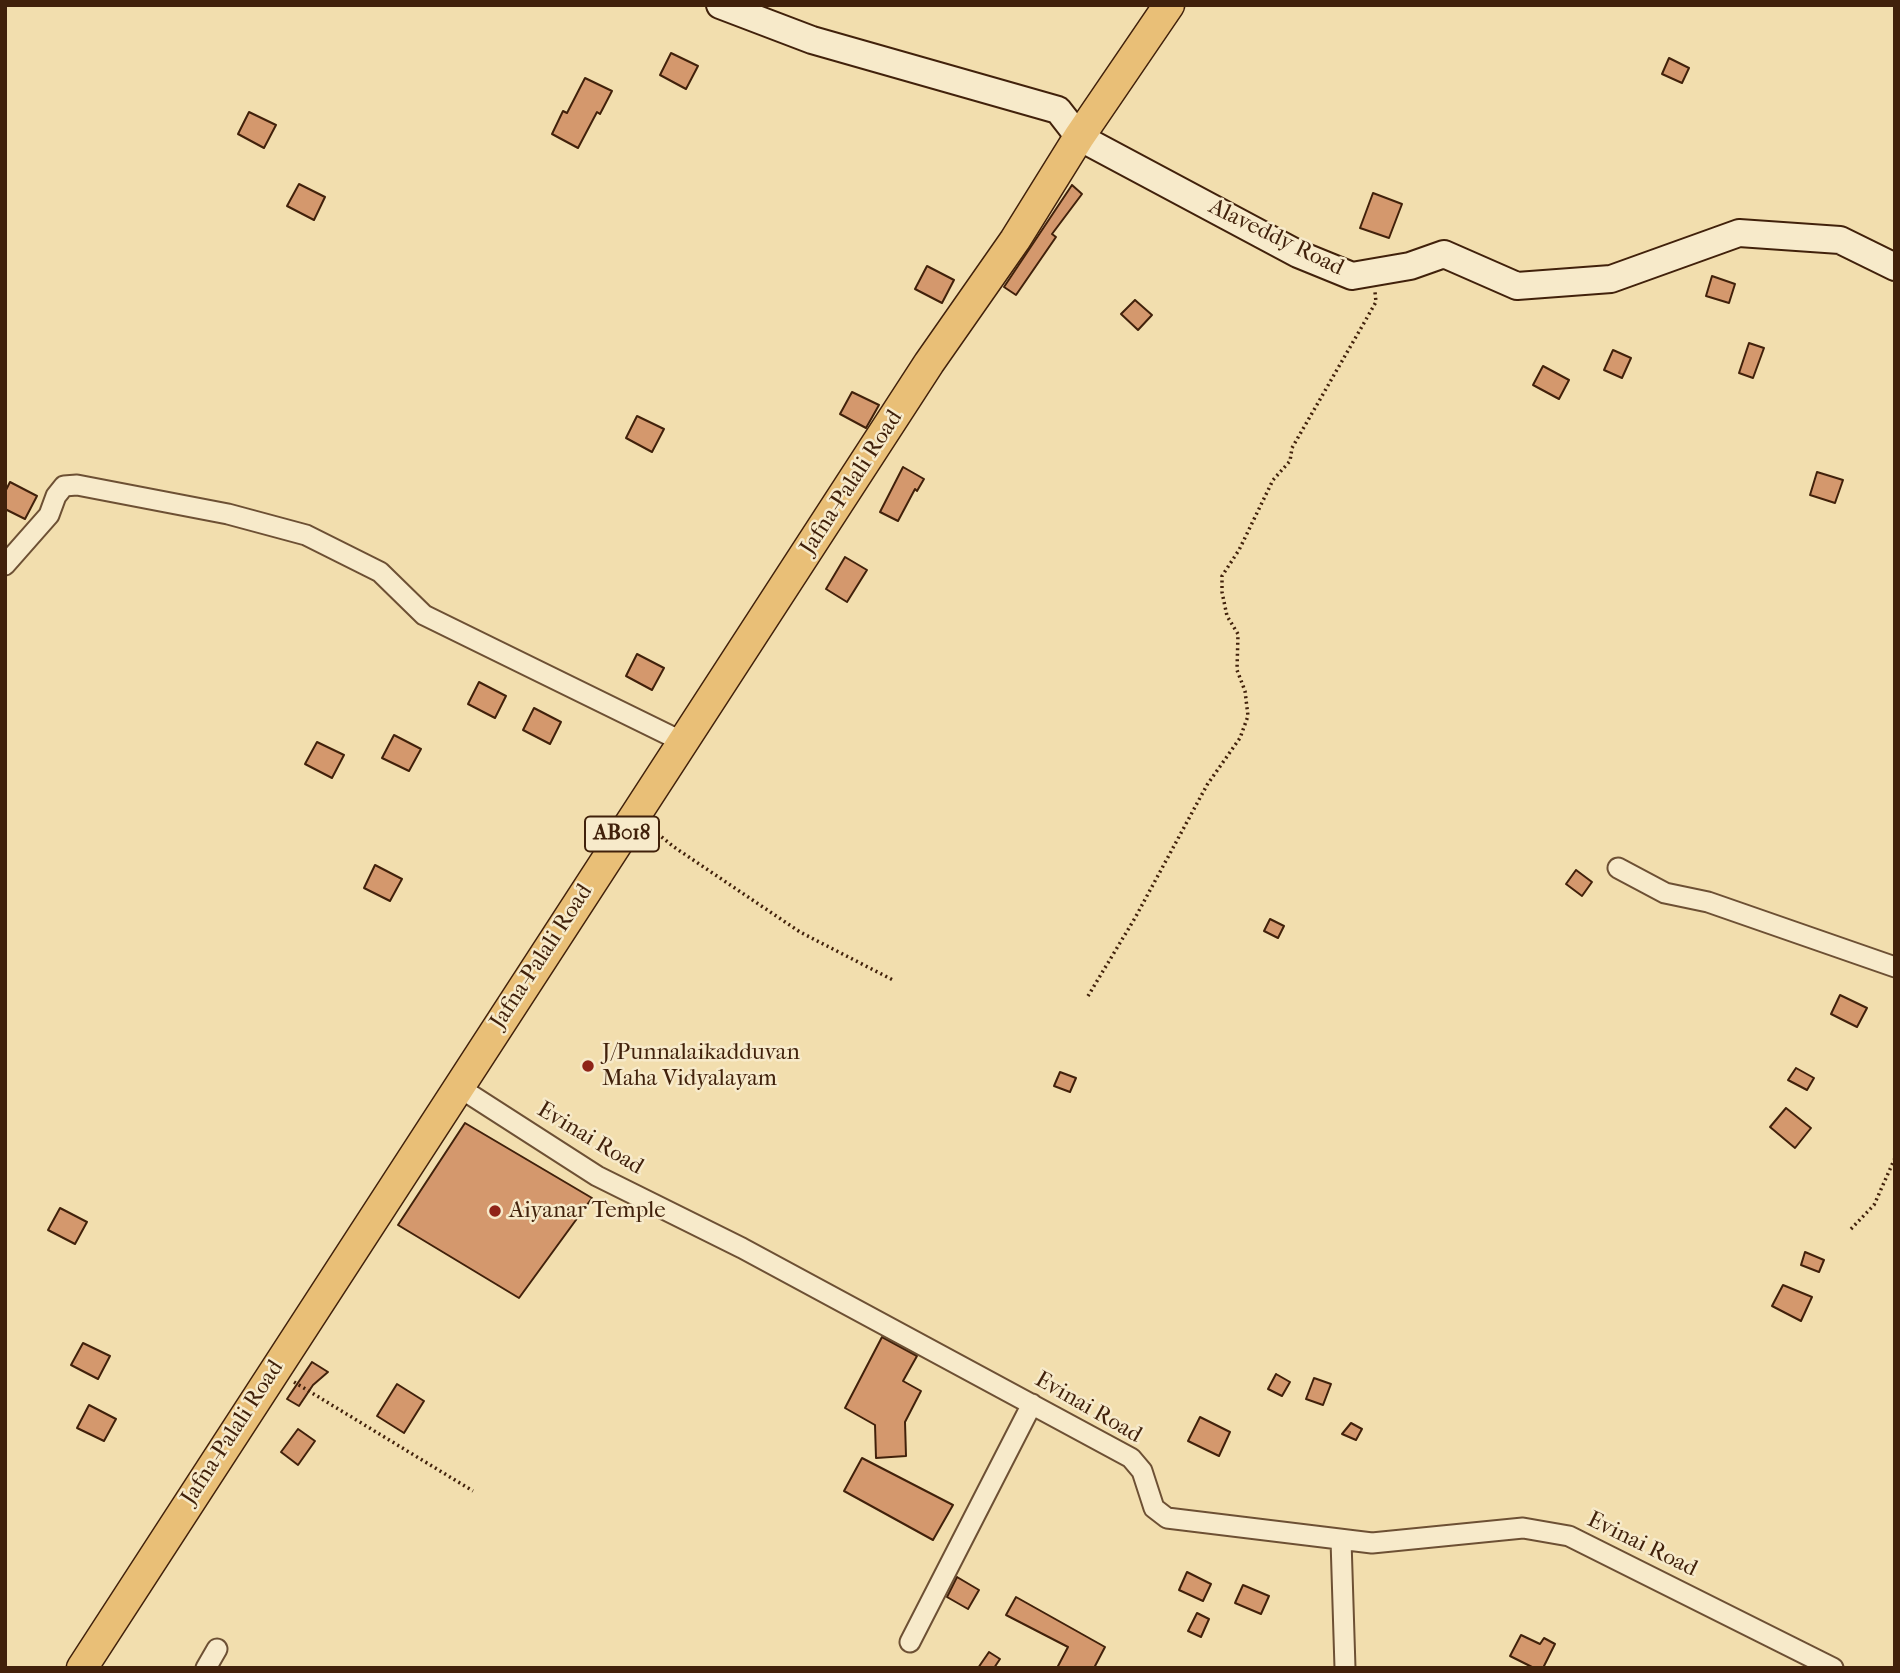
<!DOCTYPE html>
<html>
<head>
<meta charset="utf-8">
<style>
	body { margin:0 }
	#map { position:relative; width:1900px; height:1673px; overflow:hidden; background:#f2deae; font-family:"IM FELL French Canon",serif }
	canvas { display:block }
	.frame { position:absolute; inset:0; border:7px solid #41210b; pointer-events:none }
</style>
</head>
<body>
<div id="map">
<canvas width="1900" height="1673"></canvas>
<div class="frame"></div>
</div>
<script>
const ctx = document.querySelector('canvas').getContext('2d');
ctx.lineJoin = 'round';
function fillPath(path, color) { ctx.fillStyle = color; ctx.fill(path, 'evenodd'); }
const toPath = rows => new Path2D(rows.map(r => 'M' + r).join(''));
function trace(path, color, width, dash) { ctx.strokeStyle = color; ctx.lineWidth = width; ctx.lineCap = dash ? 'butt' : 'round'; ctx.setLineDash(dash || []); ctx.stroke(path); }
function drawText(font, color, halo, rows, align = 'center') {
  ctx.font = font + ' "IM FELL French Canon",serif'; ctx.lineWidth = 5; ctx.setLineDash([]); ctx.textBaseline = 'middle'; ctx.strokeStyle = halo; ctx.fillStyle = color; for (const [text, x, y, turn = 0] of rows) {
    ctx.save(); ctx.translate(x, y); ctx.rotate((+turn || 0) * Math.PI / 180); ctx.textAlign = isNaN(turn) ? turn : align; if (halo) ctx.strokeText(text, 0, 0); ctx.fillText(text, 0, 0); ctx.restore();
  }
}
const building = toPath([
	[671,53,698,66,686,89,660,75,671,53],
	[1669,58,1689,68,1682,83,1662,74,1669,58],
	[585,78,612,91,600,114,597,112,578,148,552,134,563,111,567,113,585,78],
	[249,112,276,125,264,148,238,134,249,112],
	[299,184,325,197,314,220,287,206,299,184],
	[1072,185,1082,194,1052,234,1056,237,1016,295,1004,287,1072,185],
	[1373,193,1402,204,1389,238,1360,228,1373,193],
	[927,266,954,280,942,303,915,289,927,266],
	[1712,276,1735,284,1729,303,1706,296,1712,276],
	[1135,300,1152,315,1138,330,1121,314,1135,300],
	[1749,343,1764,348,1753,378,1739,373,1749,343],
	[1613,350,1631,358,1622,378,1604,370,1613,350],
	[1543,366,1569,380,1559,399,1533,385,1543,366],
	[852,392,879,405,866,428,840,414,852,392],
	[637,416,664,429,652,452,626,438,637,416],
	[903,467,924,479,917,491,915,489,898,521,880,512,903,467],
	[1817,472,1843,480,1835,503,1810,495,1817,472],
	[10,482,37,496,25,519,5,509,5,492,10,482],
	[845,557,867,570,847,602,826,589,845,557],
	[637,654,664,668,652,690,626,676,637,654],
	[479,682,506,696,495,718,468,704,479,682],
	[534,708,561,722,550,744,523,730,534,708],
	[394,735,421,749,409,771,382,758,394,735],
	[317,742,344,755,332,778,305,764,317,742],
	[375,865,402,879,390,901,364,888,375,865],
	[1576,870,1592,882,1582,896,1566,884,1576,870],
	[1270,919,1284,926,1278,938,1264,931,1270,919],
	[1840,995,1867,1008,1857,1027,1831,1014,1840,995],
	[1796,1068,1814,1078,1807,1090,1788,1080,1796,1068],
	[1060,1072,1076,1078,1070,1092,1054,1086,1060,1072],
	[1786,1108,1811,1128,1795,1148,1770,1127,1786,1108],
	[465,1123,592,1198,519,1298,398,1225,465,1123],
	[60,1208,87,1222,75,1244,48,1230,60,1208],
	[1805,1252,1824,1260,1819,1272,1801,1265,1805,1252],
	[1783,1285,1812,1297,1801,1321,1772,1306,1783,1285],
	[882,1337,917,1356,903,1381,921,1391,905,1422,906,1456,876,1458,875,1425,845,1408,882,1337],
	[83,1343,110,1356,98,1379,71,1365,83,1343],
	[312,1362,328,1372,313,1385,299,1406,287,1399,312,1362],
	[1276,1374,1290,1382,1282,1396,1268,1389,1276,1374],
	[1314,1378,1331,1384,1323,1405,1306,1399,1314,1378],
	[397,1384,424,1401,404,1433,377,1416,397,1384],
	[89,1405,116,1419,104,1441,77,1428,89,1405],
	[1200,1417,1230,1432,1219,1456,1188,1441,1200,1417],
	[1351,1423,1362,1429,1356,1440,1342,1434,1351,1423],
	[298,1429,315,1441,298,1465,281,1452,298,1429],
	[862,1458,953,1505,933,1540,844,1491,862,1458],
	[1187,1572,1211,1584,1203,1601,1179,1590,1187,1572],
	[957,1577,979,1590,968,1609,947,1597,957,1577],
	[1243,1585,1269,1596,1261,1614,1235,1603,1243,1585],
	[1016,1597,1105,1647,1094,1668,1057,1668,1068,1647,1006,1615,1016,1597],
	[1197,1613,1209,1619,1201,1637,1188,1631,1197,1613],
	[1521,1635,1540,1644,1544,1638,1555,1644,1543,1668,1534,1668,1510,1656,1521,1635],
	[989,1652,1000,1659,994,1668,978,1668,989,1652]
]);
fillPath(building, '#d4986d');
trace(building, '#41210b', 2);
const street = toPath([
	[5,565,49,515,56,496,64,486,77,485,228,514,306,535,380,572,424,615,683,742],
	[1618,868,1665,893,1708,902,1895,967],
	[457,1086,597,1176,742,1248,1131,1458,1142,1471,1154,1508,1167,1518,1372,1543,1523,1528,1569,1536,1833,1668],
	[1341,1540,1345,1668],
	[910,1642,1032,1404],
	[206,1668,217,1649]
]);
const secondary = toPath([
	[720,5,812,40,1058,110,1079,137,1298,254,1352,276,1410,266,1444,254,1517,286,1611,279,1739,233,1840,240,1895,267]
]);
const primary = toPath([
	[82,1668,929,363,1015,240,1079,137,1169,5]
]);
trace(street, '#6d5034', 23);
trace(secondary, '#41210b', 30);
trace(primary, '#41210b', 33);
trace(toPath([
	[653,830,674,847,800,932,893,980],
	[1088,996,1135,918,1207,785,1240,738,1248,716,1245,691,1237,670,1238,634,1227,616,1222,592,1222,576,1239,550,1273,480,1290,461,1292,448,1376,302,1375,292],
	[1851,1229,1874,1205,1895,1158],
	[294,1382,473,1491]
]), '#41210b', 3.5, [2, 3.5]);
trace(street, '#f7eaca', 19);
trace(secondary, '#f7eaca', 26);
trace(primary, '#e9bf77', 30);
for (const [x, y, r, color] of [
	[588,1066,7,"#8f2418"],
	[495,1211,7,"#8f2418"]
]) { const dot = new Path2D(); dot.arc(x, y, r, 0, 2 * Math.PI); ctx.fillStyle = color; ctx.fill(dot); trace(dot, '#f7eaca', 2.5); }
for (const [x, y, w] of [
	[622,834,74]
]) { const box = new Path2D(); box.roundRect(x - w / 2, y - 17.5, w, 35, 5); ctx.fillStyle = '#f7eaca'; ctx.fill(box); trace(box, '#41210b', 2); }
drawText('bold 21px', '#41210b', null, [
	["AB018",622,834]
]);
drawText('23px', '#41210b', '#f7eaca', [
	["Alaveddy Road",1276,238,26],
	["Jafna-Palali Road",852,483,-57],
	["Jafna-Palali Road",542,957,-57],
	["Evinai Road",590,1139,31],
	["Evinai Road",1088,1408,30],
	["Jafna-Palali Road",233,1433,-57],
	["Evinai Road",1642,1545,26]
]);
drawText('23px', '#41210b', '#f7eaca', [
	["J/Punnalaikadduvan",602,1053],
	["Maha Vidyalayam",602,1079],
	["Aiyanar Temple",509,1211]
], 'left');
</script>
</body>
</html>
